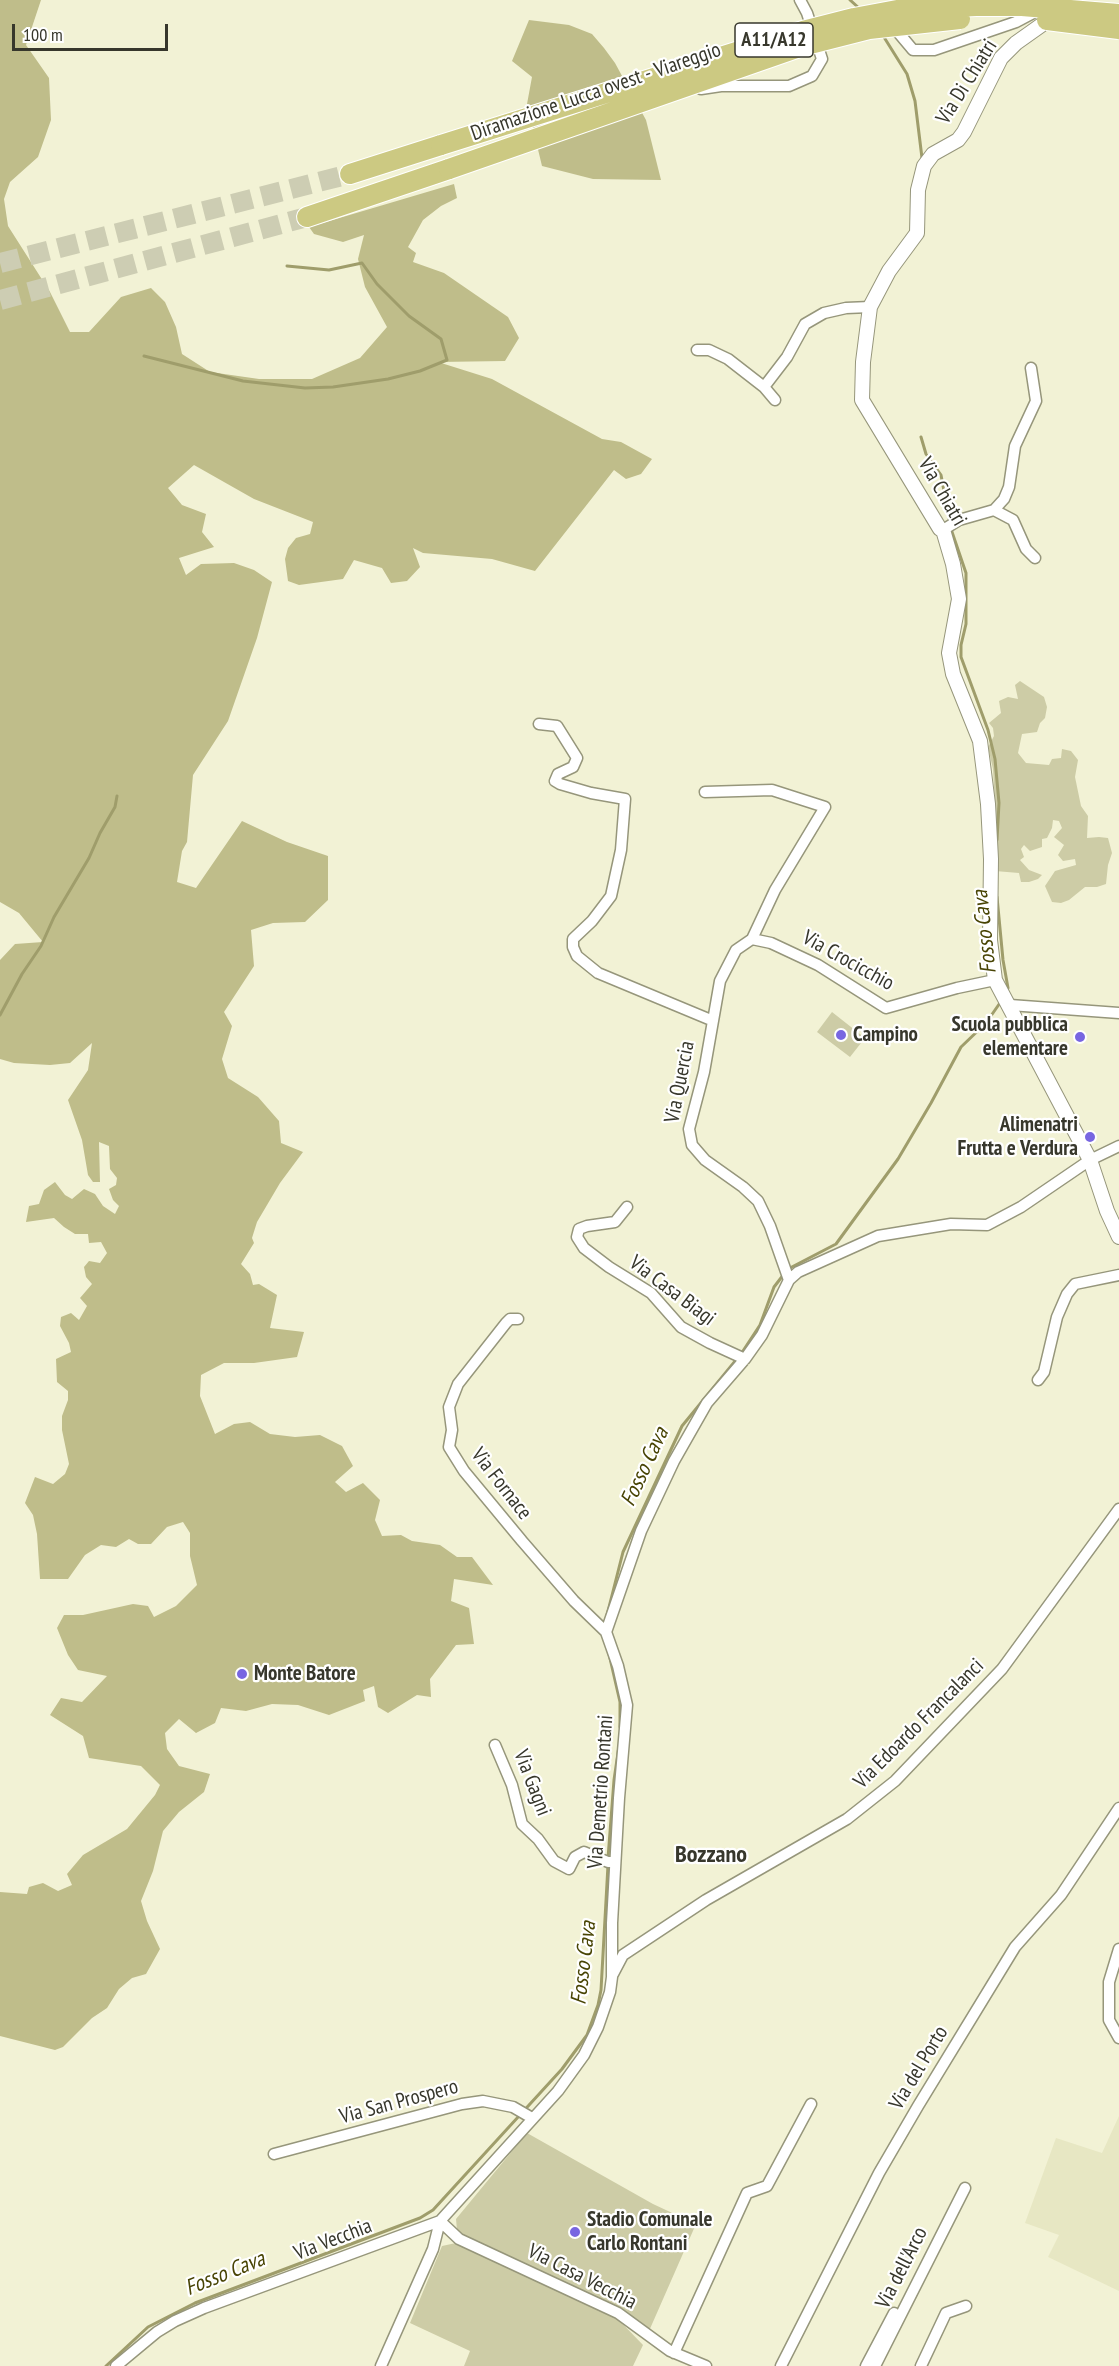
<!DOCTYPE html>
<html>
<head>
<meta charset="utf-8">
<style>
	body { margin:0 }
	#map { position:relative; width:1119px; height:2366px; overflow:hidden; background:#f2f2d5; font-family:"PT Sans Narrow",sans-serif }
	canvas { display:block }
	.scale { position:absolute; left:12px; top:24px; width:156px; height:27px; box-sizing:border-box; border:3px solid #37372c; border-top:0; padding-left:8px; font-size:18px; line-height:21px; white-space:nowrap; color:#37372c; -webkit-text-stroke:4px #fff; paint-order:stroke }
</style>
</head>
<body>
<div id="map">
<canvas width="1119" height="2366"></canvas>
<div class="scale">100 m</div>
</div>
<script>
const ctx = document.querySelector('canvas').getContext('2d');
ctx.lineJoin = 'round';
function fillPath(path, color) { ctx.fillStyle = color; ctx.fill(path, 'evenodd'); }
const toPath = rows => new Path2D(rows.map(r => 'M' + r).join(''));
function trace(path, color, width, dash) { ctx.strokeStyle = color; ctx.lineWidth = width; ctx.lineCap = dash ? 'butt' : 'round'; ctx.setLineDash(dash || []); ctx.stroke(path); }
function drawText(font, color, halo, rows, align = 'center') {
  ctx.font = font + ' "PT Sans Narrow",sans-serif'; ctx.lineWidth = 4.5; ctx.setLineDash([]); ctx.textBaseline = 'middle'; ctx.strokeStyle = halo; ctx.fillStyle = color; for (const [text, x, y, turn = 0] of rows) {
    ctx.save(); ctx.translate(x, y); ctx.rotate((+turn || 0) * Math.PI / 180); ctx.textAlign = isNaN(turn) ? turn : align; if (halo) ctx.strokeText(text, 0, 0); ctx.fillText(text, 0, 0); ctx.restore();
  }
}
fillPath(toPath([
	[1119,2116,1119,2291,1048,2257,1059,2235,1025,2223,1056,2138,1102,2153]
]), '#e7e7c3');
fillPath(toPath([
	[1020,681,1044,697,1047,707,1045,718,1040,723,1037,732,1022,734,1018,753,1026,763,1049,765,1052,759,1061,758,1062,749,1071,751,1078,760,1075,777,1081,806,1088,816,1087,838,1099,837,1108,838,1112,853,1108,865,1106,884,1097,887,1085,887,1069,900,1061,903,1052,902,1045,886,1055,871,1076,865,1075,859,1063,861,1058,855,1064,845,1054,837,1062,828,1059,821,1053,820,1052,828,1047,838,1042,839,1042,847,1030,851,1024,845,1021,849,1024,857,1020,860,1029,870,1042,875,1038,879,1029,882,1021,882,1019,873,995,871,996,823,993,769,988,747,994,736,993,728,989,723,1001,713,999,701,1008,697,1018,699,1015,685],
	[832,1012,865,1038,850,1057,817,1032],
	[527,2133,653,2204,696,2224,649,2331,460,2234,457,2230,456,2219],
	[456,2243,615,2316,643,2345,633,2366,464,2366,470,2351,410,2323,442,2246]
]), '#cdcca6');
fillPath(toPath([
	[0,0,41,0,26,45,49,78,51,120,38,157,10,182,4,199,8,226,50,292,70,332,89,332,121,297,151,288,165,302,176,327,182,354,210,372,259,379,312,379,360,358,387,327,365,287,358,259,364,235,343,242,314,234,309,227,454,184,457,198,441,206,423,220,408,247,416,253,413,262,444,273,508,317,519,338,505,361,438,362,492,379,602,439,621,442,652,459,641,474,626,479,614,470,535,571,492,559,423,553,413,548,420,567,407,581,391,583,382,568,354,560,343,579,299,585,288,581,285,559,288,548,296,538,310,534,313,522,254,499,194,465,168,488,182,505,206,514,202,532,214,547,179,558,186,575,201,564,234,563,254,570,272,582,257,638,228,721,193,775,187,842,182,851,177,882,196,888,242,821,287,842,328,856,328,900,305,922,273,923,251,930,254,966,224,1012,232,1026,222,1059,228,1078,258,1097,279,1121,281,1143,303,1152,280,1183,257,1222,252,1238,254,1243,241,1264,250,1274,253,1285,259,1284,277,1295,270,1328,304,1332,297,1357,254,1363,224,1363,201,1375,200,1396,215,1434,234,1424,250,1422,270,1434,295,1437,320,1435,342,1446,353,1466,335,1482,346,1492,363,1483,380,1500,375,1520,382,1536,401,1535,412,1541,440,1545,457,1557,472,1557,493,1585,454,1579,451,1601,469,1608,474,1644,456,1645,430,1679,431,1697,417,1695,388,1713,378,1707,374,1686,363,1690,365,1701,329,1715,298,1705,272,1704,246,1711,221,1708,215,1723,196,1733,179,1719,165,1733,167,1749,179,1766,210,1774,204,1792,179,1812,163,1831,153,1871,141,1901,147,1921,160,1949,146,1974,132,1978,119,1989,107,2008,92,2018,63,2047,55,2050,0,2036,0,1892,27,1894,29,1887,43,1883,58,1891,72,1885,67,1874,83,1855,127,1829,155,1795,160,1785,141,1766,89,1758,83,1736,50,1715,61,1698,82,1702,107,1676,78,1670,68,1655,57,1628,64,1615,83,1615,133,1604,148,1606,154,1617,176,1606,197,1585,190,1556,190,1533,183,1522,167,1527,151,1544,138,1544,129,1539,116,1547,101,1545,85,1555,68,1579,40,1579,37,1534,33,1515,25,1503,35,1477,53,1484,65,1474,69,1464,62,1430,62,1416,68,1400,68,1391,57,1382,56,1359,71,1352,69,1343,60,1326,61,1317,71,1313,79,1320,87,1306,80,1298,92,1284,86,1277,84,1267,89,1261,100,1263,107,1253,101,1242,89,1243,88,1234,75,1234,64,1227,54,1218,26,1222,29,1206,39,1204,44,1190,55,1182,65,1195,72,1199,84,1189,95,1194,103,1206,115,1214,119,1206,113,1200,109,1189,116,1185,117,1178,110,1169,109,1146,99,1142,100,1182,93,1182,88,1175,82,1140,68,1100,88,1070,92,1043,70,1063,50,1065,14,1063,0,1059,0,960,15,944,43,942,19,913,0,902],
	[529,20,569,25,592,34,604,48,615,63,646,120,661,180,593,179,542,166,527,104,532,77,512,61]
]), '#bfbd8a');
trace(toPath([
	[850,0,860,9],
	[882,34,907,74,915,101,922,158],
	[144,356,243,381,305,388,333,387,388,379,420,371,447,360,441,339,409,316,377,284,362,263,329,270,287,266],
	[921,437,926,454,941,475,950,523],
	[951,529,966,573,966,624,961,645,961,657,988,730,995,759,999,803,997,840],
	[997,897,1003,960,1008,988,1006,992],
	[0,1015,22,974,41,946,54,917,89,858,100,833,115,807,117,796],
	[788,1269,836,1244,898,1159,931,1103,961,1047,986,1023,1002,1000],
	[741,1354,760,1325,774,1287,784,1274],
	[607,1615,623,1552,682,1426,736,1360],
	[609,1654,620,1702,620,1727],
	[608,1858,614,1780,619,1746],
	[106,2366,148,2327,195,2303,420,2218,433,2210,562,2069,587,2035,598,2005,601,1990,608,1865]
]), '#9f9d6b', 3);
trace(toPath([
	[0,263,350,174],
	[0,300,307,217]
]), '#cdcdb3', 20, [20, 10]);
const minor = toPath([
	[892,25,913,50,934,50,1016,22,1033,13,1036,9],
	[701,89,721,86,789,86,812,76,822,59,807,13,800,0],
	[697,350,709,350,728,359,764,387,775,400],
	[764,387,787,357,805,324,824,313,846,308,870,307],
	[994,510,1013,520,1026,549,1035,558],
	[943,530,959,520,994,510,1004,499,1009,487,1015,446,1036,401,1031,368],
	[539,724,557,726,577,758,573,767,558,774,555,781,560,784,591,793,625,799,621,850,611,896,592,921,573,939,573,947,577,956,598,973,711,1020],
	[705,792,772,790,825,807,775,890,752,939,736,950,720,981,704,1072,689,1129,692,1145,705,1160,743,1187,758,1201,770,1226,789,1280],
	[752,939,771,943,818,965,886,1008,957,988,995,980],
	[1010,1005,1119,1013],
	[627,1207,615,1222,587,1226,579,1229,577,1237,584,1248,609,1267,651,1293,681,1327,710,1343,745,1359],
	[518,1319,510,1319,506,1323,458,1384,449,1407,452,1430,449,1447,464,1471,522,1541,574,1601,606,1632],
	[1038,1380,1044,1372,1057,1317,1067,1294,1075,1284,1119,1275],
	[495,1745,512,1785,522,1824,538,1839,554,1861,569,1869,575,1857,584,1852,608,1862,615,1862],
	[1119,1949,1109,1982,1109,2020,1119,2038],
	[613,1974,623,1955,706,1900,847,1819,895,1781,1002,1669,1119,1509],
	[274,2154,462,2104,483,2101,513,2107,532,2118],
	[674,2353,747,2193,767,2186,811,2104],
	[116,2366,157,2332,175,2321,204,2308,440,2221,459,2239,618,2313,670,2351,706,2366],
	[381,2366,433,2249,440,2221,558,2091,584,2055,598,2027,610,1992,612,1977,612,1923,619,1798,627,1705,618,1666,606,1632,641,1531,674,1461,707,1403,745,1359,762,1335,789,1280,798,1272,878,1236,951,1224,987,1225,1021,1207,1090,1160,1119,1146],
	[781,2366,879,2173,918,2106,1015,1947,1061,1895,1119,1808],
	[866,2366,894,2313],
	[875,2366,965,2188],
	[921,2366,946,2313,966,2306]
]);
const tertiary = toPath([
	[1049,13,1047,21,1016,43,1001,58,964,132,958,140,933,154,924,166,918,190,917,233,889,271,870,307,863,362,862,400,940,529,943,530,953,564,959,599,949,653,953,674,980,741,988,804,991,859,990,940,995,980,1090,1160,1107,1211,1119,1237]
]);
const motorway = toPath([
	[350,174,441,145],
	[307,217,449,169]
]);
trace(minor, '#96967b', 13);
trace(tertiary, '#96967b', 16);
trace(motorway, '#fff', 22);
trace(minor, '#fff', 10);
trace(tertiary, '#fff', 14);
trace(motorway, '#ccc982', 20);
const motorwayBridge = toPath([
	[1047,20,1119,29],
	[441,145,803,31,854,18,897,10,976,6,1022,6,1119,14],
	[449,169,802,46,869,29,960,19]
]);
trace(motorwayBridge, '#fff', 22, []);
trace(motorwayBridge, '#ccc982', 20);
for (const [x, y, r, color] of [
	[841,1035,6,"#7866e1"],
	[1080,1037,6,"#7866e1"],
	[1090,1137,6,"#7866e1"],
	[242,1674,6,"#7866e1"],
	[575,2232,6,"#7866e1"]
]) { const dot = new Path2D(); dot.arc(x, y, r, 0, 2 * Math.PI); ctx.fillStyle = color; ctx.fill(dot); trace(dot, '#fff', 2); }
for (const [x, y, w] of [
	[774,40,78]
]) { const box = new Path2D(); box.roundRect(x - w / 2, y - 17, w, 34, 4.5); ctx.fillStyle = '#fff'; ctx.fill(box); trace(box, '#37372c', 1.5); }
drawText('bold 20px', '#37372c', null, [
	["A11/A12",774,40]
]);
drawText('21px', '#37372c', '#fff', [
	["Via Di Chiatri",967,82,-58],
	["Diramazione Lucca ovest - Viareggio",596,92,-19],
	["Via Chiatri",942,492,60],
	["Via Crocicchio",848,961,29],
	["Via Quercia",680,1082,-79],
	["Via Casa Biagi",672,1291,37],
	["Via Fornace",501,1484,52],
	["Via Edoardo Francalanci",919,1724,-45],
	["Via Gagni",532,1783,69],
	["Via Demetrio Rontani",601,1792,-86],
	["Via del Porto",919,2068,-59],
	["Via San Prospero",399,2102,-15],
	["Via Vecchia",333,2240,-21],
	["Via dell'Arco",902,2268,-63],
	["Via Casa Vecchia",582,2277,27]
]);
drawText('bold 21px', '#37372c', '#fff', [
	["Scuola pubblica",1068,1025,"right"],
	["elementare",1068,1049,"right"],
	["Campino",853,1035],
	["Alimenatri",1078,1125,"right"],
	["Frutta e Verdura",1078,1149,"right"],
	["Monte Batore",254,1674],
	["Stadio Comunale",587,2220],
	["Carlo Rontani",587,2244]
], 'left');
drawText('italic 22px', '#484404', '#fff', [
	["Fosso Cava",985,932,-96],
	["Fosso Cava",645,1467,-65],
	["Fosso Cava",584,1963,-83],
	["Fosso Cava",225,2274,-22]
]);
drawText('bold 24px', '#37372c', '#fff', [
	["Bozzano",711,1855]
]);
</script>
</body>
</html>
